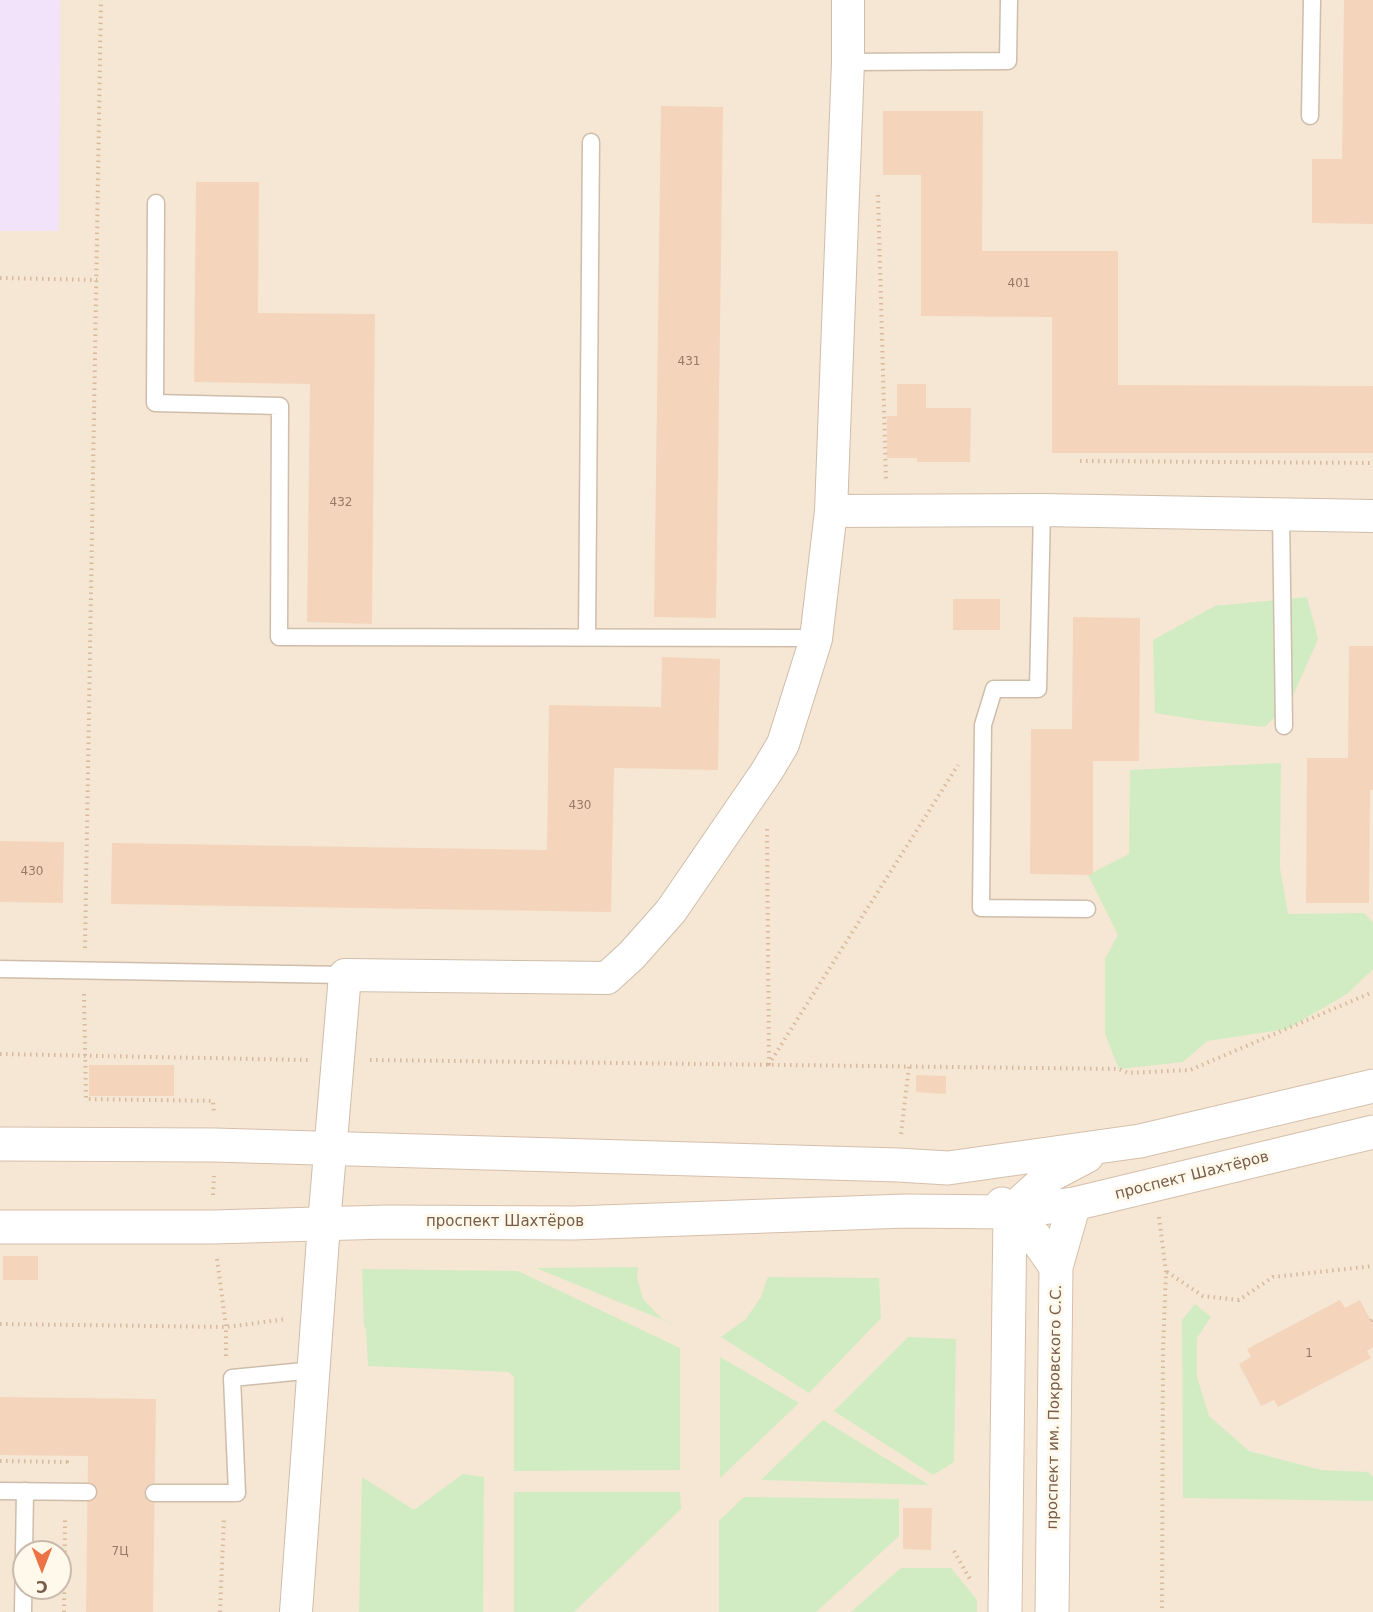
<!DOCTYPE html>
<html>
<head>
<meta charset="utf-8">
<style>
	body { margin:0 }
	#map { position:relative; width:1373px; height:1612px; overflow:hidden; background:#fdf5e5; font-family:"DejaVu Sans",sans-serif }
	canvas { display:block }
	.north { position:absolute; left:12px; top:1540px; width:60px; height:60px; box-sizing:border-box; background:#fff9ec; border:2px solid #c9baab; border-radius:50%; rotate:180deg; font-size:16px; font-weight:700; line-height:24px; text-align:center; color:#785c49 }
	.north::after { content:''; display:block; margin:auto; width:21px; height:27px; background:#ec7345; clip-path:polygon(50% 0,100% 100%,50% 72%,0 100%) }
</style>
</head>
<body>
<div id="map">
<canvas width="1373" height="1612"></canvas>
<div class="north">С</div>
</div>
<script>
const ctx = document.querySelector('canvas').getContext('2d');
ctx.lineJoin = 'round';
function fillPath(path, color) { ctx.fillStyle = color; ctx.fill(path, 'evenodd'); }
const toPath = rows => new Path2D(rows.map(r => 'M' + r).join(''));
function trace(path, color, width, dash) { ctx.strokeStyle = color; ctx.lineWidth = width; ctx.lineCap = dash ? 'butt' : 'round'; ctx.setLineDash(dash || []); ctx.stroke(path); }
function drawText(font, color, halo, rows, align = 'center') {
  ctx.font = font + ' "DejaVu Sans",sans-serif'; ctx.lineWidth = 6; ctx.setLineDash([]); ctx.textBaseline = 'middle'; ctx.strokeStyle = halo; ctx.fillStyle = color; for (const [text, x, y, turn = 0] of rows) {
    ctx.save(); ctx.translate(x, y); ctx.rotate((+turn || 0) * Math.PI / 180); ctx.textAlign = isNaN(turn) ? turn : align; if (halo) ctx.strokeText(text, 0, 0); ctx.fillText(text, 0, 0); ctx.restore();
  }
}
fillPath(toPath([
	[0,0,1373,0,1373,1612,0,1612],
	[24,1552,60,1552,60,1588,24,1588]
]), '#f5e7d3');
fillPath(toPath([
	[0,0,60,0,59,231,0,231]
]), '#f2e2fa');
fillPath(toPath([
	[1307,597,1318,639,1291,700,1265,727,1198,720,1155,713,1153,640,1215,606],
	[1281,763,1280,868,1288,914,1364,913,1373,923,1373,969,1347,994,1287,1029,1207,1041,1183,1062,1119,1069,1105,1034,1105,959,1118,935,1088,875,1129,854,1130,770],
	[638,1267,637,1278,643,1299,662,1319,680,1327,536,1268],
	[362,1269,518,1271,680,1348,680,1470,514,1471,514,1377,509,1372,368,1366,366,1329,364,1326],
	[768,1277,879,1278,881,1318,809,1393,721,1337,746,1319,761,1297],
	[1195,1304,1211,1317,1197,1338,1197,1377,1209,1416,1249,1451,1321,1470,1368,1472,1373,1477,1373,1501,1183,1498,1182,1320],
	[908,1337,956,1339,954,1462,933,1475,834,1411],
	[720,1357,799,1403,720,1478],
	[823,1420,929,1485,761,1480],
	[463,1474,484,1477,483,1612,359,1612,362,1477,414,1510],
	[514,1492,680,1492,681,1509,574,1612,514,1612],
	[744,1497,899,1499,899,1536,816,1612,719,1612,719,1521],
	[901,1568,951,1568,977,1600,977,1612,851,1612]
]), '#d1ecc3');
fillPath(toPath([
	[1344,0,1373,0,1373,224,1312,223,1312,159,1342,159],
	[661,106,723,107,716,618,654,617],
	[883,111,983,111,982,251,1118,251,1118,385,1373,386,1373,453,1052,453,1052,317,921,316,921,175,883,175],
	[196,182,259,182,258,313,375,314,372,624,307,622,310,384,194,382],
	[897,384,926,384,926,408,971,408,970,462,917,462,917,458,887,458,887,416,897,416],
	[953,599,1000,599,1000,630,953,630],
	[1073,617,1140,618,1139,761,1093,761,1093,875,1030,874,1031,729,1072,729],
	[1349,646,1373,646,1373,790,1370,790,1369,903,1306,903,1307,758,1348,758],
	[662,657,720,659,718,770,614,768,611,912,111,904,112,843,547,850,549,705,661,707],
	[0,841,64,842,63,903,0,902],
	[89,1065,174,1065,174,1096,89,1096],
	[916,1075,946,1076,946,1094,916,1092],
	[3,1256,38,1256,38,1280,3,1280],
	[1340,1300,1345,1308,1360,1300,1371,1321,1373,1324,1373,1347,1367,1351,1371,1358,1278,1407,1274,1400,1261,1406,1239,1364,1251,1357,1247,1349],
	[0,1397,156,1399,153,1612,86,1612,88,1456,0,1455],
	[903,1508,932,1508,931,1550,903,1549]
]), '#f4d5bb');
const lane = toPath([
	[848,62,1008,61,1009,0],
	[1310,116,1312,0],
	[156,203,155,403,280,406,279,637,815,638],
	[1042,510,1038,689,994,689,983,725,981,908,1087,909],
	[1281,515,1284,726],
	[587,637,591,142],
	[0,969,345,975],
	[0,1491,88,1492],
	[154,1493,237,1493,232,1378,314,1370],
	[24,1552,25,1491],
	[23,1612,24,1553]
]);
const street = toPath([
	[831,511,1042,510,1373,516],
	[296,1612,324,1224,345,975,607,978,632,955,671,911,767,771,783,744,816,639,831,511,848,62,848,0]
]);
const secondary = toPath([
	[0,1144,214,1145,898,1165,948,1168,1140,1141,1373,1086],
	[1002,1204,1035,1237,1056,1267],
	[0,1227,213,1227,386,1222,574,1223,905,1211,1010,1212,1074,1204,1373,1132],
	[1005,1612,1010,1212,1051,1175,1087,1156],
	[1052,1612,1056,1267,1074,1204]
]);
trace(lane, '#cfbdab', 19);
trace(street, '#cfbdab', 34);
trace(secondary, '#d5bfab', 35);
trace(toPath([
	[878,195,886,479],
	[0,278,97,280],
	[1080,461,1373,463],
	[767,829,769,1064,958,765],
	[85,948,101,0],
	[84,994,86,1099,213,1101,214,1114],
	[0,1054,308,1060],
	[370,1060,1119,1069,1128,1073,1190,1070,1373,992],
	[901,1134,909,1066],
	[213,1195,214,1176],
	[1159,1217,1166,1272,1163,1349,1162,1612],
	[217,1259,226,1327,226,1356],
	[1167,1272,1203,1296,1239,1300,1273,1277,1373,1266],
	[1371,1321,1373,1319],
	[0,1324,226,1327,287,1319],
	[0,1461,67,1462,66,1467],
	[954,1551,971,1581],
	[64,1612,65,1517],
	[220,1612,224,1517]
]), '#d9b89e', 4, [1.5, 4.5]);
trace(lane, '#fff', 16);
trace(street, '#fff', 32);
trace(secondary, '#fff', 33);
drawText('12px', '#977a66', null, [
	["401",1019,284],
	["431",689,362],
	["432",341,503],
	["430",580,806],
	["430",32,872],
	["1",1309,1354],
	["7Ц",120,1552]
]);
drawText('15px', '#785c49', '#fff9ec', [
	["проспект Шахтёров",1192,1176,-14],
	["проспект Шахтёров",505,1222],
	["проспект им. Покровского С.С.",1055,1407,-89]
]);
</script>
</body>
</html>
